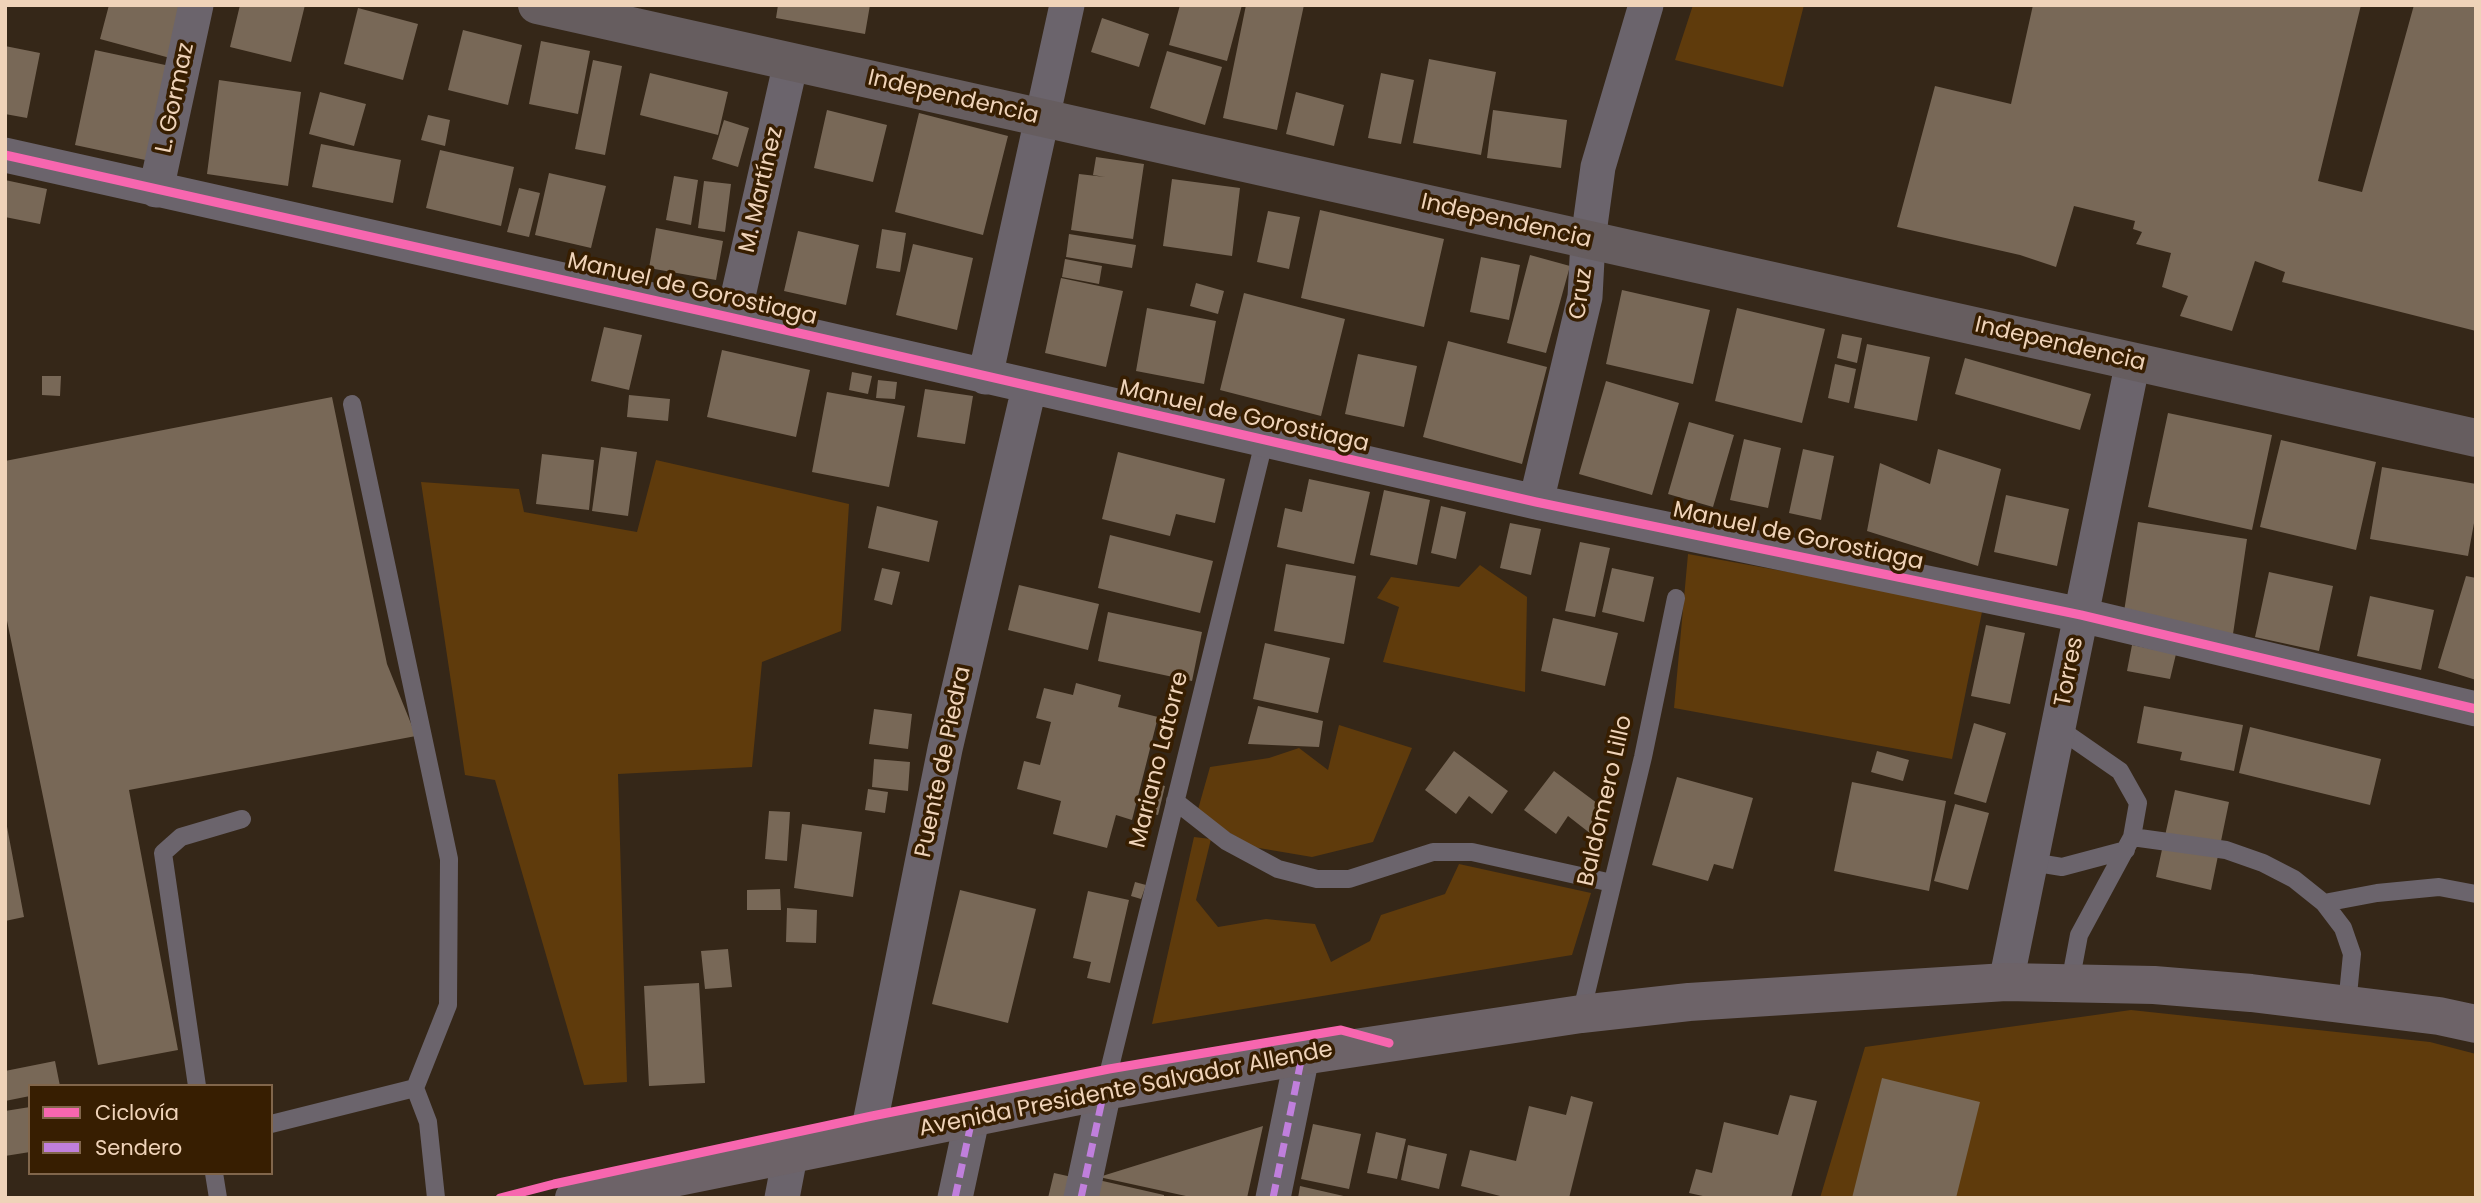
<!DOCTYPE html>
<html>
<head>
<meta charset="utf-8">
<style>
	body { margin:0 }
	#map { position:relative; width:2481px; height:1203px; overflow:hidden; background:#352718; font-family:Poppins,sans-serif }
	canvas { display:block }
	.frame { position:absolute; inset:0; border:7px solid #efd3b9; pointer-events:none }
	.legend { position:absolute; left:28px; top:1084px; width:245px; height:91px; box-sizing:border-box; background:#371e01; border:2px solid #81664b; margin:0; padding:9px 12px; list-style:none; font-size:21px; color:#efd3b9 }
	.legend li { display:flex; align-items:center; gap:14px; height:35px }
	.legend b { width:35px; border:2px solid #81664b }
</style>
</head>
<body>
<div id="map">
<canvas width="2481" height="1203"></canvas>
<div class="frame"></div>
<ul class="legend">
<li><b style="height:9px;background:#f766af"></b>Ciclovía</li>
<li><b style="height:9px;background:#c07fdc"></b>Sendero</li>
</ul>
</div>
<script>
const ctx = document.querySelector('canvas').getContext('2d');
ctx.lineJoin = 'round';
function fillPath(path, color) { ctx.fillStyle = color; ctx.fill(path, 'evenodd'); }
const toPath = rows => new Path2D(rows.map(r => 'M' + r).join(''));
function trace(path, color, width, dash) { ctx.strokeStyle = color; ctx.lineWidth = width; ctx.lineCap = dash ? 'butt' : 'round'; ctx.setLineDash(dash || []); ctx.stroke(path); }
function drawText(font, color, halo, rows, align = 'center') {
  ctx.font = font + ' Poppins,sans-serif'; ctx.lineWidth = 7; ctx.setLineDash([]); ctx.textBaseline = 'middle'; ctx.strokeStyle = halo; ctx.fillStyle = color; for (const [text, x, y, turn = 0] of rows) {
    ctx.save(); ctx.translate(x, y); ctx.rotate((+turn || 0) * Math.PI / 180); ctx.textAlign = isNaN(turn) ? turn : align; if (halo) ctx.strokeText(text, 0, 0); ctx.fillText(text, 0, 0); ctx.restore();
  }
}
fillPath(toPath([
	[1693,5,1804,5,1783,87,1675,60],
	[656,460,849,504,841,631,762,662,752,767,618,774,627,1082,584,1085,495,780,465,775,421,482,519,489,524,512,637,532],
	[1688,554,1983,607,1952,759,1674,708],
	[1480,565,1527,597,1525,692,1383,662,1399,607,1377,598,1391,577,1459,587],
	[1339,725,1412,748,1373,842,1312,857,1253,847,1197,813,1210,767,1269,758,1299,748,1328,770],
	[1194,837,1211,839,1196,900,1218,927,1266,919,1315,924,1331,962,1370,941,1381,915,1445,894,1459,864,1591,893,1572,955,1152,1024],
	[2131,1010,2430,1042,2476,1054,2476,1198,1820,1198,1865,1047]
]), '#5f3b0c');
fillPath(toPath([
	[109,5,184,5,170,58,100,39],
	[240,5,305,5,291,62,230,47],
	[778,5,870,5,865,34,776,18],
	[1180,5,1242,5,1227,61,1169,45],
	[1246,5,1304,5,1277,130,1223,118],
	[2033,5,2361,5,2318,181,2362,192,2414,5,2476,5,2476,331,2282,282,2285,272,2255,261,2232,331,2180,316,2188,296,2162,287,2171,253,2136,244,2142,232,2133,229,2135,221,2074,206,2056,267,2020,255,1897,227,1935,86,2011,104],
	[358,8,418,24,403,80,344,64],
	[1102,18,1149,34,1139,67,1091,52],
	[463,30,522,45,508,105,448,90],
	[541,41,590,51,578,114,529,104],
	[5,46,40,53,27,118,5,114],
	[95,50,170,66,150,161,75,145],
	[1167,51,1222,67,1205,125,1150,108],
	[1429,59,1496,72,1481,155,1413,143],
	[593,60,622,66,605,155,575,149],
	[650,73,728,92,718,135,640,115],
	[1381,73,1414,80,1401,144,1368,138],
	[219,80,301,92,288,186,207,174],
	[320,92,366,104,354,146,309,134],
	[1296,92,1344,105,1334,146,1286,134],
	[827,110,887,125,873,182,814,168],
	[1493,110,1567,120,1561,168,1487,158],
	[919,113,1008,136,983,235,895,212],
	[428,115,450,120,445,146,421,140],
	[724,120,749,128,738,167,712,159],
	[321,144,401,160,393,203,312,187],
	[440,150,514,167,501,226,426,208],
	[1096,157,1144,164,1133,239,1071,230,1079,174,1105,177,1093,175],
	[549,173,606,186,591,248,535,235],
	[674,176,698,180,691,225,666,220],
	[1172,179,1240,188,1232,256,1163,246],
	[5,180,47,189,40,224,5,217],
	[704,181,731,184,725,232,698,228],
	[519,188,540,193,529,237,507,232],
	[1320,210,1444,239,1424,327,1301,298],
	[1268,211,1300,217,1289,269,1257,262],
	[656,228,723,241,716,280,649,268],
	[882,229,906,233,900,272,876,268],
	[798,231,859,245,846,305,784,291],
	[1069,234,1136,245,1132,268,1066,257],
	[913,244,973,258,957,330,896,315],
	[1530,255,1570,266,1546,353,1507,343],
	[1481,257,1520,265,1509,320,1470,312],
	[1065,259,1102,266,1099,284,1062,277],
	[1061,278,1123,291,1106,367,1045,353],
	[1196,283,1224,291,1218,314,1190,306],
	[1622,290,1710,310,1693,384,1606,364],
	[1244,293,1345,319,1321,416,1220,390],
	[1147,308,1216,321,1204,384,1136,371],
	[1737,308,1825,329,1802,423,1715,401],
	[604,327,642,335,629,390,591,381],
	[1842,334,1862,338,1857,363,1837,358],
	[1448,341,1547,367,1522,464,1423,437],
	[1867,344,1930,357,1917,421,1854,408],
	[722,350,810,370,796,437,707,417],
	[1358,354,1417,366,1404,427,1345,414],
	[1965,358,2091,394,2080,430,1955,394],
	[1835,364,1856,369,1849,403,1828,398],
	[852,372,872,376,868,394,849,390],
	[42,376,61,376,60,396,42,395],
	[878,380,897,382,895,399,876,398],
	[1606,381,1679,403,1652,495,1579,474],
	[925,389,973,396,965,444,917,437],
	[827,392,905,406,889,487,812,472],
	[629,395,670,399,668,421,627,417],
	[332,397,387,664,416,736,129,790,178,1050,98,1065,5,611,5,461],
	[2168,413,2272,435,2252,530,2148,507],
	[1689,422,1734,435,1713,507,1668,494],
	[1744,439,1781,448,1768,508,1730,500],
	[2281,440,2376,462,2356,550,2260,527],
	[601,447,637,452,628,516,592,511],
	[1803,449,1834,456,1821,520,1789,513],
	[1938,449,2001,469,1978,566,1867,531,1880,463,1930,484],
	[1118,452,1225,479,1215,523,1176,514,1170,536,1102,519],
	[542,454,594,460,589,510,536,504],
	[2382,467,2476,484,2476,512,2468,556,2370,539],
	[1309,479,1370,492,1354,564,1277,547,1285,508,1302,512],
	[1384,490,1430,500,1417,565,1370,555],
	[2006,495,2069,509,2057,566,1994,552],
	[877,506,938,521,929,562,868,548],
	[1441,506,1466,512,1456,559,1431,553],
	[2138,522,2247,539,2233,634,2123,618],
	[1510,523,1541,529,1531,575,1500,568],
	[1110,535,1213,561,1200,613,1098,588],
	[1580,542,1610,548,1595,617,1565,611],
	[1286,564,1356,576,1344,644,1274,631],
	[882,568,900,572,892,605,874,600],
	[1612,568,1654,577,1644,622,1602,612],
	[2269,572,2333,586,2319,651,2255,637],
	[2466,576,2476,578,2476,680,2438,668],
	[1019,585,1099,604,1088,650,1008,630],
	[2370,596,2434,610,2421,670,2357,656],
	[1108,612,1202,632,1192,681,1098,661],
	[1553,618,1618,633,1605,686,1541,671],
	[1986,625,2025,633,2010,704,1971,696],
	[1265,643,1330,658,1318,713,1253,699],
	[2132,645,2176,654,2170,679,2127,671],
	[1076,683,1121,695,1118,707,1158,717,1132,820,1116,815,1107,848,1053,834,1061,801,1017,789,1024,761,1040,765,1051,722,1036,718,1044,688,1073,695],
	[1258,706,1323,721,1319,747,1248,744],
	[2144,706,2243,725,2234,771,2180,760,2182,752,2137,743],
	[874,709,912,714,908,749,869,744],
	[1974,723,2006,733,1986,803,1954,794],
	[2250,727,2381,759,2370,805,2239,773],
	[1454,751,1508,791,1492,814,1469,796,1456,814,1425,790],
	[1877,751,1909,760,1903,781,1871,772],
	[874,759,910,762,908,791,872,787],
	[1554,771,1609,812,1591,834,1568,816,1556,834,1524,810],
	[1677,777,1753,798,1733,869,1714,864,1708,881,1652,865],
	[1852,782,1946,801,1929,891,1834,871],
	[1153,783,1165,786,1158,815,1146,812],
	[868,789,888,792,885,813,865,810],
	[2175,790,2229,802,2211,890,2156,877],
	[1955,804,1989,813,1968,890,1934,881],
	[769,811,790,812,787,861,765,859],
	[5,816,24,917,5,921],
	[802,824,862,832,853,897,794,888],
	[1135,882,1146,885,1141,899,1131,896],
	[780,889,781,910,747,910,747,890],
	[960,890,1036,909,1008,1023,932,1004],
	[1088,891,1129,900,1110,983,1087,978,1091,962,1073,958],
	[787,908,817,910,816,943,786,942],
	[728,949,732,987,705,989,701,951],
	[699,983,705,1083,649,1086,644,986],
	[55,1061,60,1086,30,1086,30,1096,5,1101,5,1071],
	[1882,1078,1980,1102,1956,1198,1852,1198],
	[1790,1095,1817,1101,1791,1198,1712,1198,1689,1193,1696,1169,1712,1173,1724,1122,1778,1135],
	[1571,1096,1593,1102,1569,1198,1508,1198,1461,1186,1470,1150,1516,1161,1529,1106,1566,1115],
	[30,1107,30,1152,5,1156,5,1111],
	[1313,1124,1361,1134,1349,1189,1301,1179],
	[1263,1126,1247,1198,1195,1198,1099,1177],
	[1376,1132,1406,1139,1397,1179,1367,1173],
	[1408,1145,1447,1154,1439,1189,1401,1180],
	[1054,1173,1072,1177,1068,1198,1048,1198],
	[1094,1179,1164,1195,1164,1198,1090,1198],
	[1300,1186,1348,1197,1348,1198,1298,1198]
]), '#786857');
trace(toPath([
	[352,404,449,859,448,1005,415,1088,428,1122,436,1198],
	[2058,728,2120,771,2138,803,2132,837,2079,935,2070,983],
	[1175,801,1226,841,1278,869,1317,879,1349,879,1433,852,1472,852,1612,883],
	[2132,837,2226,850,2263,863,2294,879,2324,903,2343,928,2352,954,2347,1005],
	[2031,862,2062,867,2126,850],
	[2324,903,2377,893,2439,887,2476,894],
	[1581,1014,1643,757,1676,598],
	[197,1086,163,853,181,837,242,819],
	[1104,1091,1264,442],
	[271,1124,415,1088],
	[214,1173,218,1198]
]), '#6b646c', 18);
trace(toPath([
	[5,155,733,318,1536,502,2081,615,2476,709],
	[156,190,196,5],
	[733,318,791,62],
	[985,377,1067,5],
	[1536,502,1585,297,1588,240,1598,167,1646,5],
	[2006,982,2133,361],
	[867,1138,945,749,1029,388],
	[782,1198,790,1156],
	[955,1198,972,1119],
	[1081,1198,1104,1091],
	[1273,1198,1302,1056]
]), '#6b646c', 35);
trace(toPath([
	[537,5,2476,438]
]), '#665d5f', 38);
trace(toPath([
	[574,1198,1104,1091,1302,1056,1581,1014,1689,1002,2006,982,2154,985,2251,993,2439,1016,2476,1024]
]), '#6d6368', 38);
trace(toPath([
	[955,1198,972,1119],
	[1081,1198,1104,1091],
	[1273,1198,1302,1056]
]), '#c07fdc', 7, [14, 7]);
trace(toPath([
	[5,155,733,318,1536,502,2081,615,2476,709],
	[500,1198,554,1184,872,1116,1109,1069,1341,1030,1389,1043]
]), '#f766af', 9);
drawText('23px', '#efd3b9', '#371e01', [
	["L. Gormaz",176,98,-78],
	["Independencia",953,98,13],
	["M. Martínez",762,190,-77],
	["Independencia",1506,222,13],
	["Manuel de Gorostiaga",692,290,13],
	["Cruz",1582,294,-82],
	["Independencia",2060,345,13],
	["Manuel de Gorostiaga",1244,417,13],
	["Manuel de Gorostiaga",1798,537,12],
	["Torres",2070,672,-79],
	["Mariano Latorre",1160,760,-76],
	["Puente de Piedra",944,762,-78],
	["Baldomero Lillo",1606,801,-77],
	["Avenida Presidente Salvador Allende",1126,1090,-11]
]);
</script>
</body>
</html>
